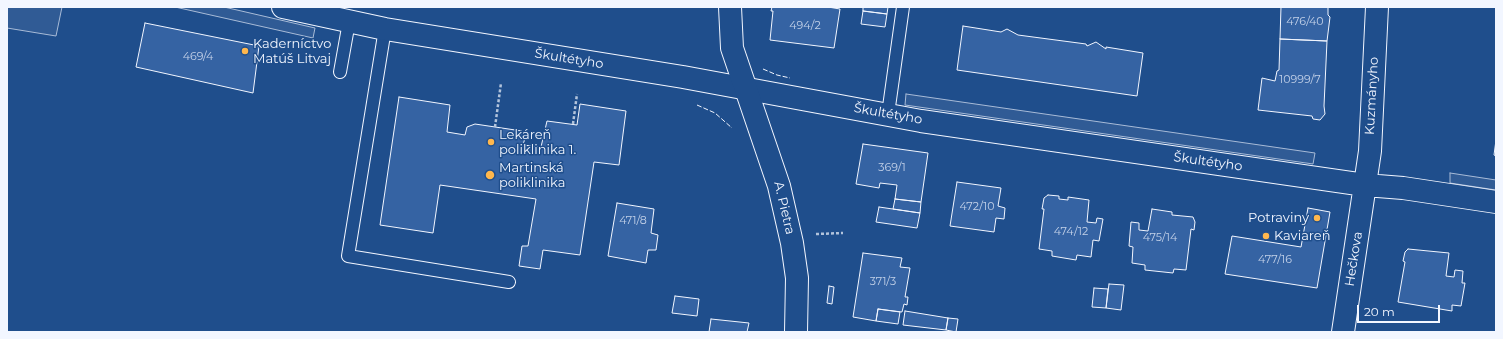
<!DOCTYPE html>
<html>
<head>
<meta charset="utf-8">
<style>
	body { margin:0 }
	#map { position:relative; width:1503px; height:339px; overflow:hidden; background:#1f4e8c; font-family:Montserrat,sans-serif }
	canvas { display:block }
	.frame { position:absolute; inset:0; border:8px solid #f2f6ff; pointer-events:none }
	.scale { position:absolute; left:1357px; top:305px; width:83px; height:18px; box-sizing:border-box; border:2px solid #f2f6ff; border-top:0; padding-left:5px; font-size:12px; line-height:14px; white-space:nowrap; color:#f2f6ff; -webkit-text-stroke:3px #1f4e8c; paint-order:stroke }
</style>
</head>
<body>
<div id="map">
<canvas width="1503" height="339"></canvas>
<div class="frame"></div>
<div class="scale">20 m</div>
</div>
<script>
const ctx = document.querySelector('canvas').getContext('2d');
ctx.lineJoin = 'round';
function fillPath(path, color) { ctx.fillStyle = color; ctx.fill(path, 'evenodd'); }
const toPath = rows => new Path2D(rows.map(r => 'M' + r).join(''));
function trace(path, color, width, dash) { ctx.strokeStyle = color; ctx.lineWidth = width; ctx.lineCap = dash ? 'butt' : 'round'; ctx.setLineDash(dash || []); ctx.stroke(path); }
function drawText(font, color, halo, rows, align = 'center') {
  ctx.font = font + ' Montserrat,sans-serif'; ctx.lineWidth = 3; ctx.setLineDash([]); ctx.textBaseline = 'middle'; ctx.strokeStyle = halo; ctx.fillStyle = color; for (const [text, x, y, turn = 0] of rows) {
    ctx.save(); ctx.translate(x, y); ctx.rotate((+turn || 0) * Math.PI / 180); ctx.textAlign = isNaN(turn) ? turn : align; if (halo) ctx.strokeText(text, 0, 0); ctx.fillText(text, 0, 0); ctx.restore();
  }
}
const parking = toPath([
	[7,7,62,7,56,36,7,28,7,7],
	[175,7,224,7,315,28,313,38,175,7],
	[906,94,1315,153,1313,164,905,105,906,94],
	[1450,173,1496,180,1496,190,1450,183,1450,173]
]);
fillPath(parking, '#305b95');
trace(parking, '#a8bbd7', 1);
const building = toPath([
	[772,7,828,7,840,9,834,48,770,40,773,11,771,11,772,7],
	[863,7,888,7,887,14,863,11,863,7],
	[1281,7,1328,7,1328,15,1330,17,1327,41,1280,39,1281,7],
	[863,11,887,14,885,27,861,24,863,11],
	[145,23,259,46,253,93,136,67,145,23],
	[963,26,1001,32,1007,29,1018,35,1086,44,1087,46,1096,42,1106,49,1106,47,1143,53,1137,96,957,70,963,26],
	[1280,39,1327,41,1324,106,1325,114,1320,120,1313,119,1312,116,1258,110,1262,78,1275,81,1277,71,1279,70,1280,39],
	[399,97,450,105,447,132,465,135,467,127,475,124,522,131,525,138,523,145,541,147,547,121,577,125,580,104,626,111,619,165,594,162,580,255,543,250,540,269,519,266,522,246,528,246,536,199,440,185,433,233,380,225,399,97],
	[1496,140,1496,156,1494,155,1496,140],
	[863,144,928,153,921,202,895,199,897,185,880,183,879,188,856,184,863,144],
	[957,182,1001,188,998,206,1005,208,1004,219,996,218,994,232,950,226,957,182],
	[1048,195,1059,196,1059,199,1068,200,1068,197,1089,200,1087,222,1096,223,1097,218,1103,219,1099,241,1093,240,1091,257,1077,255,1076,260,1052,256,1052,251,1039,249,1044,209,1042,209,1044,198,1048,195],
	[895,199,921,202,920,213,893,209,895,199],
	[617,203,654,209,651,233,658,235,656,250,648,250,646,263,608,256,617,203],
	[879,207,920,213,917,228,876,222,879,207],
	[1308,208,1330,212,1317,288,1225,274,1232,236,1301,247,1308,208],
	[1152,209,1172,212,1172,215,1193,217,1195,222,1194,230,1191,229,1186,270,1174,269,1173,273,1145,270,1145,265,1132,263,1133,247,1129,246,1131,222,1139,223,1139,230,1148,231,1152,209],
	[1408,249,1449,253,1446,276,1454,277,1455,270,1463,271,1462,283,1465,283,1461,306,1452,305,1452,311,1398,302,1405,262,1403,261,1405,252,1408,249],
	[863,253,902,258,900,267,910,268,905,297,908,297,907,305,904,304,902,312,878,309,876,321,853,317,863,253],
	[1109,284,1124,285,1121,310,1106,308,1109,284],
	[829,286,834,287,832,304,827,303,829,286],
	[1094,288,1108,289,1106,308,1092,307,1094,288],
	[675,296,699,299,697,316,672,313,675,296],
	[878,309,900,312,898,324,876,321,878,309],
	[905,311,948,318,946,330,903,325,905,311],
	[948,318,958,319,956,332,946,330,948,318],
	[711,319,749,323,747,332,709,332,711,319]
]);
fillPath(building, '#3563a3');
trace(building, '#f2f6ff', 1);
const service = toPath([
	[385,29,348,256,509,282],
	[340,72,349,22],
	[888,114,903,7]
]);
const minor = toPath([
	[283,7,385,29,683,77,921,121,1365,185,1403,188,1496,202],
	[1343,332,1370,151,1377,7]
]);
const primary = toPath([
	[730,7,732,48,779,186,792,243,797,278,796,332]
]);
trace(service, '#f2f6ff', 14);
trace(minor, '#f2f6ff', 24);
trace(primary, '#f2f6ff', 24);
trace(toPath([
	[573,124,577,94],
	[495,127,501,83],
	[816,234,843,233]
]), '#b3c4dc', 2.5, [3, 2]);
trace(service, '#1f4e8c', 12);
trace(minor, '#1f4e8c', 22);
trace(primary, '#1f4e8c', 22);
trace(toPath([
	[763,69,777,75,790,78],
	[697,105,715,113,732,128]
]), '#f2f6ff', 1, [5, 2]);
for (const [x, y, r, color] of [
	[245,51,4,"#ffb74d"],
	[491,142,4,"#ffb74d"],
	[490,175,5,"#ffb74d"],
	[1317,218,4,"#ffb74d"],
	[1266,236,4,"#ffb74d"]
]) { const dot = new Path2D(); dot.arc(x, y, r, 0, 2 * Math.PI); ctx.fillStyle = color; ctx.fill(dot); trace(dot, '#1f4e8c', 1.5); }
drawText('11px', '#c3d1e8', null, [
	["476/40",1305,22],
	["494/2",805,26],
	["469/4",198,57],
	["10999/7",1300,80],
	["369/1",892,168],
	["472/10",977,207],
	["471/8",633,221],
	["474/12",1071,232],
	["475/14",1160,238],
	["477/16",1275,260],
	["371/3",883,282]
]);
drawText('13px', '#f2f6ff', '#1f4e8c', [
	["Kaderníctvo",253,44],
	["Matúš Litvaj",253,59],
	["Lekáreň",499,135],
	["poliklinika 1.",499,150],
	["Martinská",499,168],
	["poliklinika",499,183],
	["Potraviny",1309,218,"right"],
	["Kaviareň",1274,236]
], 'left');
drawText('13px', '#f2f6ff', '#1f4e8c', [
	["Škultétyho",569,59,9],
	["Kuzmányho",1372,96,-87],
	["Škultétyho",888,114,10],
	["Škultétyho",1208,162,8],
	["A. Pietra",784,208,77],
	["Hečkova",1354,259,-81]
]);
</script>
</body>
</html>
